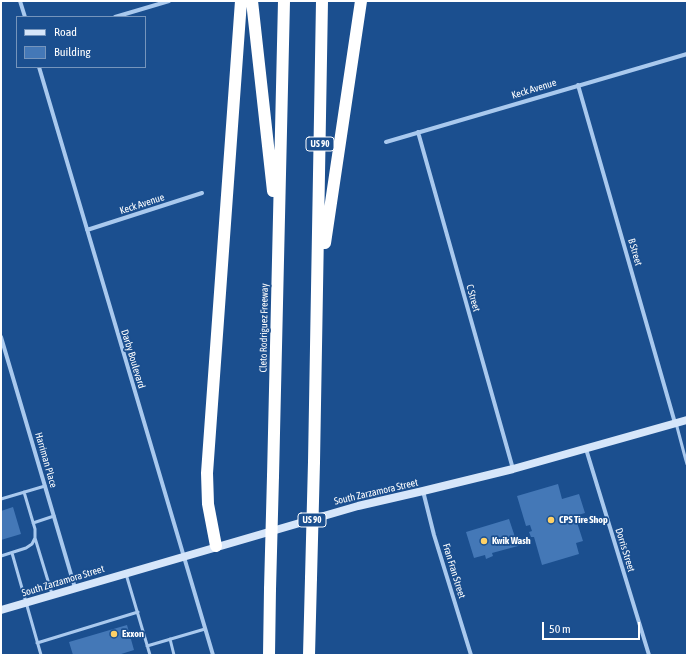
<!DOCTYPE html>
<html>
<head>
<meta charset="utf-8">
<style>
	body { margin:0 }
	#map { position:relative; width:688px; height:656px; overflow:hidden; background:#1b4f8f; font-family:"Asap Condensed",sans-serif }
	canvas { display:block }
	.frame { position:absolute; inset:0; border:2px solid #fff; pointer-events:none }
	.legend { position:absolute; left:16px; top:16px; width:130px; height:52px; box-sizing:border-box; background:#1b4f8f; border:1px solid #7695bc; margin:0; padding:5px 7px; list-style:none; font-size:12px; color:#fff }
	.legend li { display:flex; align-items:center; gap:8px; height:20px }
	.legend b { width:20px; border:1px solid #7695bc }
	.scale { position:absolute; left:542px; top:622px; width:98px; height:18px; box-sizing:border-box; border:2px solid #fff; border-top:0; padding-left:5px; font-size:12px; line-height:14px; white-space:nowrap; color:#fff; -webkit-text-stroke:3px #1b4f8f; paint-order:stroke }
</style>
</head>
<body>
<div id="map">
<canvas width="688" height="656"></canvas>
<div class="frame"></div>
<ul class="legend">
<li><b style="height:5px;background:#d6e6fa"></b>Road</li>
<li><b style="height:11px;background:#4478b7"></b>Building</li>
</ul>
<div class="scale">50 m</div>
</div>
<script>
const ctx = document.querySelector('canvas').getContext('2d');
ctx.lineJoin = 'round';
function fillPath(path, color) { ctx.fillStyle = color; ctx.fill(path, 'evenodd'); }
const toPath = rows => new Path2D(rows.map(r => 'M' + r).join(''));
function trace(path, color, width, dash) { ctx.strokeStyle = color; ctx.lineWidth = width; ctx.lineCap = dash ? 'butt' : 'round'; ctx.setLineDash(dash || []); ctx.stroke(path); }
function drawText(font, color, halo, rows, align = 'center') {
  ctx.font = font + ' "Asap Condensed",sans-serif'; ctx.lineWidth = 3.5; ctx.setLineDash([]); ctx.textBaseline = 'middle'; ctx.strokeStyle = halo; ctx.fillStyle = color; for (const [text, x, y, turn = 0] of rows) {
    ctx.save(); ctx.translate(x, y); ctx.rotate((+turn || 0) * Math.PI / 180); ctx.textAlign = isNaN(turn) ? turn : align; if (halo) ctx.strokeText(text, 0, 0); ctx.fillText(text, 0, 0); ctx.restore();
  }
}
fillPath(toPath([
	[558,484,562,499,579,494,585,513,575,516,583,541,576,543,579,554,542,565,534,537,531,537,529,532,532,531,530,525,526,526,517,496],
	[13,507,21,534,1,540,1,511],
	[509,519,518,546,492,553,493,556,486,559,485,555,474,558,466,532],
	[127,625,134,650,118,655,73,655,69,642]
]), '#4478b7');
trace(toPath([
	[676,423,685,457,687,456],
	[685,457,687,464],
	[1,499,45,486],
	[33,523,54,516],
	[35,538,52,594],
	[12,553,41,655],
	[1,556,26,548,32,544,35,538,35,529,24,492],
	[126,574,150,655],
	[170,639,174,655],
	[37,643,138,612],
	[147,646,205,629]
]), '#a9c9ee', 3);
trace(toPath([
	[20,1,25,17],
	[115,17,169,1],
	[39,67,213,655],
	[578,85,675,423],
	[418,132,513,469],
	[386,142,687,54],
	[87,230,202,193],
	[1,337,75,588],
	[586,449,649,655],
	[423,491,434,535,471,655]
]), '#a9c9ee', 4);
trace(toPath([
	[1,610,358,506,423,491,513,469,687,420]
]), '#d6e6fa', 8);
trace(toPath([
	[252,1,273,191],
	[325,243,361,1],
	[314,462,322,1],
	[273,476,284,1],
	[216,546,208,504,207,473,241,1],
	[269,655,270,589],
	[309,655,311,578]
]), '#fff', 12);
trace(toPath([
	[311,578,314,462],
	[270,589,273,476]
]), '#fff', 12);
for (const [x, y, r, color] of [
	[551,520,4,"#ffd166"],
	[484,541,4,"#ffd166"],
	[114,634,4,"#ffd166"]
]) { const dot = new Path2D(); dot.arc(x, y, r, 0, 2 * Math.PI); ctx.fillStyle = color; ctx.fill(dot); trace(dot, '#1b4f8f', 1.5); }
for (const [x, y, w] of [
	[320,144,28],
	[312,520,28]
]) { const box = new Path2D(); box.roundRect(x - w / 2, y - 7, w, 14, 3); ctx.fillStyle = '#1b4f8f'; ctx.fill(box); trace(box, '#fff', 1); }
drawText('bold 9px', '#fff', null, [
	["US 90",320,144],
	["US 90",312,520]
]);
drawText('10px', '#fff', '#1b4f8f', [
	["Keck Avenue",534,89,-17],
	["Keck Avenue",142,204,-18],
	["B Street",635,252,74],
	["C Street",473,298,74],
	["Cleto Rodriguez Freeway",264,328,-89],
	["Darby Boulevard",133,359,73],
	["Harriman Place",46,460,74],
	["South Zarzamora Street",376,492,-13],
	["Dorris Street",625,550,73],
	["Fran Fran Street",454,571,73],
	["South Zarzamora Street",63,581,-17]
]);
drawText('bold 10px', '#fff', '#1b4f8f', [
	["CPS Tire Shop",559,520],
	["Kwik Wash",492,541],
	["Exxon",122,634]
], 'left');
</script>
</body>
</html>
